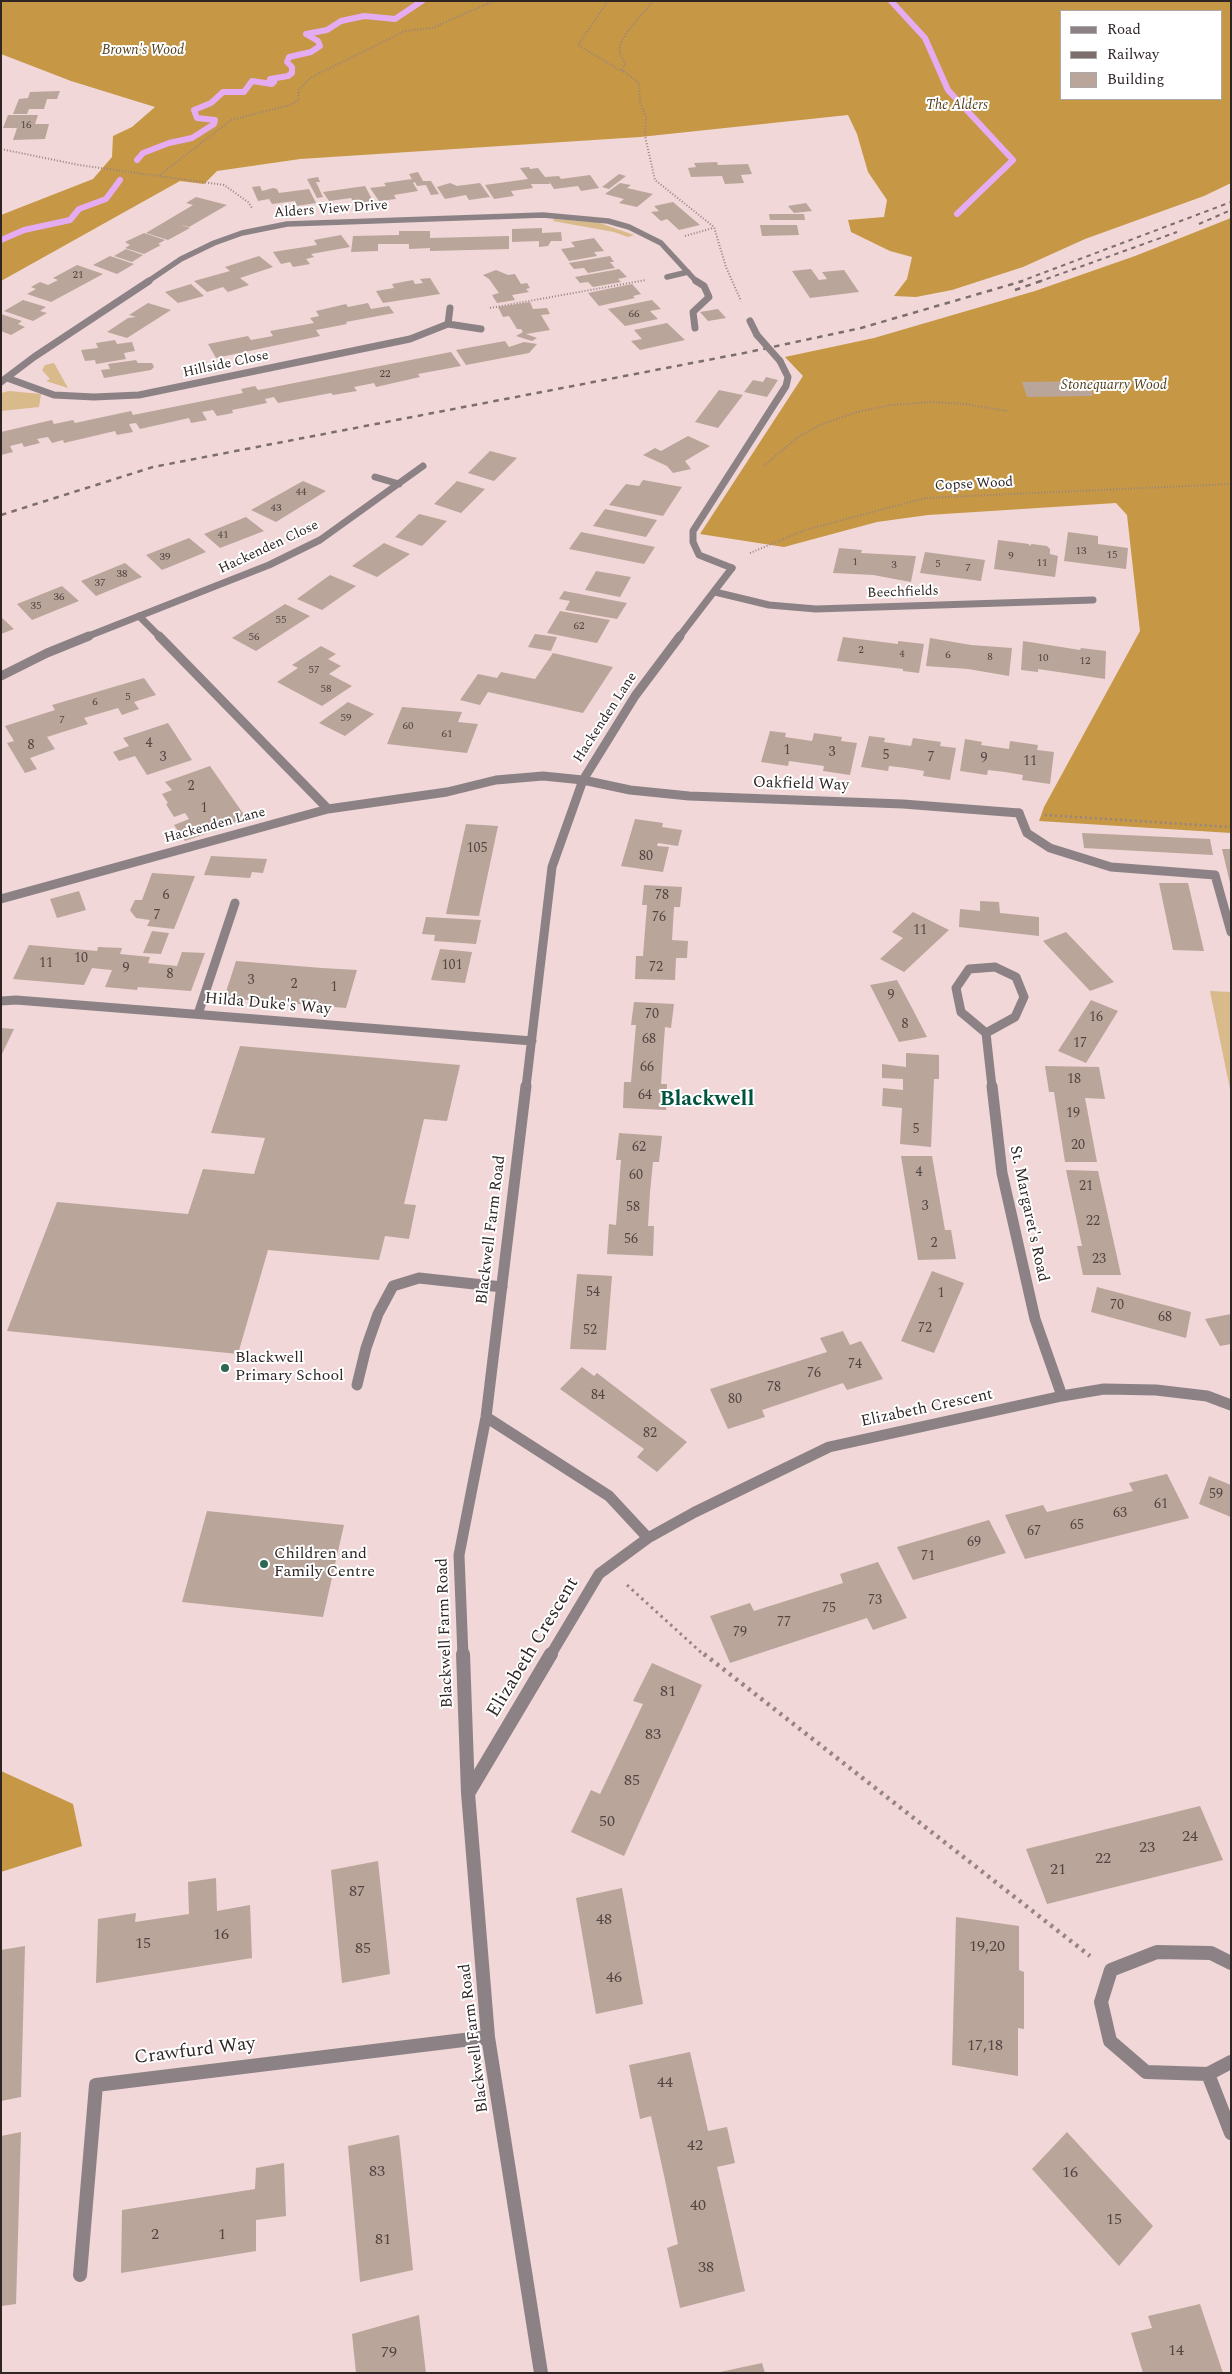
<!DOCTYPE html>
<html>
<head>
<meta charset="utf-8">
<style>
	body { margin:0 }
	#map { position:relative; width:1232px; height:2374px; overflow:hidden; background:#f1d7d7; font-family:Spectral,serif }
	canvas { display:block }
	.frame { position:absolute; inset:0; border:2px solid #2f2525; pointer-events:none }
	.legend { position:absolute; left:1060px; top:10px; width:162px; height:90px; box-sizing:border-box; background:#fff; border:1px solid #aca8a8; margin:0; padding:6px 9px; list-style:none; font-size:15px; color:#2f2525 }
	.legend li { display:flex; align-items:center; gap:10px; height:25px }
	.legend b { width:25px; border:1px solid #aca8a8 }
</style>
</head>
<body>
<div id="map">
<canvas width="1232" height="2374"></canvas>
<div class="frame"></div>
<ul class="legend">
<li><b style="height:6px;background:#8c8286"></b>Road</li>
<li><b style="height:6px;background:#7d6d6d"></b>Railway</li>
<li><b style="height:14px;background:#baa59a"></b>Building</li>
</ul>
</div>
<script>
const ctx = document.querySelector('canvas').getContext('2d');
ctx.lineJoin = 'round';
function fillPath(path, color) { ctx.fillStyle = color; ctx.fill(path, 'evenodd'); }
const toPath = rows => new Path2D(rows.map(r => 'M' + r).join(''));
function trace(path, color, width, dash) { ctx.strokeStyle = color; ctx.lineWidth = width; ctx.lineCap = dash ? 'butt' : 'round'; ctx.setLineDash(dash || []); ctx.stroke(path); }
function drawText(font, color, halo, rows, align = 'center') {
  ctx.font = font + ' Spectral,serif'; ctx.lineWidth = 4; ctx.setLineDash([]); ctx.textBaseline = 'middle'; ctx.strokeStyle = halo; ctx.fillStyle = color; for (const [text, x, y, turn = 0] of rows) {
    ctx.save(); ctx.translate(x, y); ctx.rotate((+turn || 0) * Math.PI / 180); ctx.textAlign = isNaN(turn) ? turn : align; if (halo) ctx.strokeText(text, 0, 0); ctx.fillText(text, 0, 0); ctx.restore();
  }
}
fillPath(toPath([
	[554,219,597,222,634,235,628,237,614,232,553,221],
	[54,363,68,388,46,381,50,379,42,370,45,365],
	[9,391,41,394,39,407,1,411,1,393],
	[1210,991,1231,992,1231,1094]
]), '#d8ba8b');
fillPath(toPath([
	[1,1,1231,1,1231,183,1204,196,1085,239,1023,267,952,290,916,297,894,296,907,279,912,257,890,251,851,232,848,220,884,217,887,200,868,172,857,134,848,115,640,137,300,159,217,171,204,184,180,181,1,281,1,215,93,179,112,157,113,136,132,127,155,107,71,81,1,54],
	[1061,11,1221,11,1221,99,1061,99],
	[1231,218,1231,833,1039,821,1044,807,1140,631,1127,515,1116,503,928,515,877,522,784,547,700,534,803,376,785,357,874,338,1035,291,1135,256],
	[1,1771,73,1804,82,1846,1,1872]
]), '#c69745');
trace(toPath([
	[891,1,925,38,948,90,1013,160,957,214],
	[137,160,143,153,169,143,192,138,214,124,215,120,197,118,194,110,211,103,223,92,244,92,252,81,272,84,274,82,270,79,288,76,292,73,292,67,287,62,289,57,311,52,320,46,318,41,306,34,327,30,341,21,364,16,395,19,422,1],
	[1,240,24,230,70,220,79,209,106,199,120,180]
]), '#e5acf2', 6);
fillPath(toPath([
	[60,91,57,99,47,99,44,109,29,109,27,114,13,114,19,99,28,98,30,92],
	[8,115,38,115,35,124,49,124,45,139,13,140,17,128,3,128],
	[717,162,718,165,748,164,752,174,741,175,744,183,725,184,722,176,691,177,688,168,696,167,694,163],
	[529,167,530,169,538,168,545,177,559,176,561,179,590,175,599,188,581,191,578,186,554,189,549,181,550,184,531,184,533,188,511,191,514,196,494,199,485,185,528,179,520,168],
	[418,172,423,181,431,181,439,194,431,195,426,185,417,186,415,182,413,183,418,191,394,195,396,199,379,201,370,188,386,186,384,183,412,179,409,174],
	[619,174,626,176,609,189,602,187],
	[318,177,320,182,316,182,323,197,317,198,307,179],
	[450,183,457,186,480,183,490,197,469,200,466,195,445,199,437,187],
	[620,183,631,185,627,188,653,194,637,207,619,203,624,199,605,194],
	[260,186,262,191,273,188,277,189,279,193,309,189,316,203,297,206,295,201,272,204,269,199,258,201,252,187],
	[365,186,373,201,354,203,351,198,329,201,323,192],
	[196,197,227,205,189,227,181,225,190,228,168,240,146,233,193,205,186,203],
	[673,202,700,225,679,230,667,219,661,221,651,212,659,211,654,206],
	[806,203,812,211,794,213,788,206],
	[769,214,804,214,805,220,770,220],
	[760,225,797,225,799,235,762,236],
	[542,228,542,233,561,232,562,241,551,241,548,246,539,247,539,241,512,242,512,229],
	[399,231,430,231,430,238,509,236,509,249,430,251,430,248,409,249,409,244,378,244,378,251,351,252,353,236,399,235],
	[144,233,165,240,158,244,161,245,144,254,125,248,130,245,125,242],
	[341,235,350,247,311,254,314,257,306,259,310,264,293,267,290,262,281,264,273,252,317,245,314,240],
	[594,238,604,251,594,252,597,256,569,261,561,249,575,247,571,242],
	[126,249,143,255,132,262,114,256],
	[110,256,134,264,117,274,93,265],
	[259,256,273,267,240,278,249,285,228,292,223,287,207,292,194,281,230,271,225,267],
	[610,256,614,262,610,262,615,268,588,273,584,268,574,269,569,263],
	[77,265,103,274,51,302,27,294,36,289,31,287,40,282,48,285,58,280,53,278],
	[619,269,627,277,618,279,621,282,593,287,588,282,580,283,575,277],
	[811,269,819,280,827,279,822,272,844,270,859,292,810,298,792,271],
	[496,270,508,275,515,274,521,284,527,283,530,288,526,289,529,292,512,295,515,300,497,303,492,295,499,293,489,279,483,275],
	[430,278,440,294,383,303,376,291,394,288,392,284,413,280,415,284,423,283,420,279],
	[191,284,204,296,178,303,165,292],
	[632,284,641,294,633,296,635,298,599,306,588,293],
	[23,300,46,307,40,311,47,313,33,321,4,311],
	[652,300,661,309,650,311,658,319,625,326,608,309],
	[530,302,533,309,547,308,550,314,541,315,550,330,526,334,537,338,532,341,516,336,523,332,521,329,517,329,509,316,503,317,498,307],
	[148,303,171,310,127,338,107,332,128,318,136,317,129,315],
	[368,303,371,309,389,306,394,313,346,322,347,324,316,330,320,336,216,358,208,344,248,336,251,340,273,336,270,331,314,323,310,318,319,316,316,311,346,304,348,307],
	[718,309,726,318,708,321,700,312],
	[1,314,22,321,18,324,25,327,11,335,1,331],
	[667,323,685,340,640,350,631,341,642,339,634,330],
	[115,340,117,344,132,342,135,351,124,353,126,359,96,364,95,360,85,361,81,350,98,348,96,343],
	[505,341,509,347,524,342,537,344,529,353,466,365,456,350],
	[451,352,461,366,418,374,420,377,376,387,374,383,354,387,357,391,333,395,331,393,278,403,274,397,265,399,267,403,232,410,233,413,217,416,213,410,202,412,207,420,191,423,189,418,140,429,136,423,129,424,133,432,117,435,115,431,64,443,63,440,52,443,48,437,37,439,40,443,24,447,22,443,10,446,13,452,1,455,1,432,52,420,54,424,73,420,75,423,131,411,133,415,243,393,241,389,255,386,258,390,269,388],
	[136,360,138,363,152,363,154,367,151,370,104,378,101,370,110,369,108,364],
	[766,377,778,380,767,397,744,392,753,380,763,382],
	[1088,381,1093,396,1027,397,1022,382],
	[719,390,743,395,718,428,695,422],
	[688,436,710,446,685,461,691,469,673,473,667,466,643,455,655,448,661,451],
	[490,451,517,458,494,481,468,473],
	[643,480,682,487,663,516,609,505,626,484,639,486],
	[303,481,326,491,276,522,251,510],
	[457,481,485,489,461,513,434,504],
	[605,509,657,520,646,537,593,526],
	[419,514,447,521,422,546,395,537],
	[246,517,264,531,220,548,204,534],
	[581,532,655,547,644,564,569,549],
	[1068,532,1098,536,1098,544,1128,548,1126,569,1064,561],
	[189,538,206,552,162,570,146,555],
	[998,540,1029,544,1029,546,1032,544,1047,546,1050,549,1050,554,1058,556,1055,577,994,569],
	[384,543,410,554,377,577,352,566],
	[839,548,862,550,861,553,916,556,911,582,873,575,833,573],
	[925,552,985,560,981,581,920,573],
	[125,563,142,577,96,596,81,581],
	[596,571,631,577,620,597,585,590],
	[330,575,356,586,322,610,297,599],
	[62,586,79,601,32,620,17,604],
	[564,591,627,603,617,619,565,610,570,601,559,599],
	[285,604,310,616,256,651,232,638],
	[560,611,610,620,597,643,547,633],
	[1,617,14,629,1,634],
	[535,634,557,637,551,651,528,647],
	[843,637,898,644,898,641,924,644,919,673,903,671,903,669,837,661],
	[930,638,971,645,1012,648,1009,676,968,669,926,666],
	[1023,641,1080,650,1081,648,1106,651,1105,679,1038,669,1038,672,1021,670],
	[321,646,336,654,328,659,341,666,329,674,352,686,322,706,277,682,298,668,292,665],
	[553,653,613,667,583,713,488,692,480,705,460,700,478,674,497,678,501,672,535,679],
	[144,678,156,695,134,702,139,709,122,715,118,708,84,718,88,724,47,737,55,749,30,758,37,769,25,773,7,743,14,741,5,726,55,710,52,705],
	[348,702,374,714,345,736,319,723],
	[402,707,462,712,458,722,478,724,467,753,387,744],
	[168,723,192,760,147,775,135,756,119,761,113,752,129,746,123,738],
	[770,731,786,733,785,737,812,741,814,733,842,737,841,741,857,743,850,775,823,771,824,766,789,761,788,766,761,762],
	[869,736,885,738,884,742,911,746,913,738,941,742,940,746,956,748,950,780,923,776,924,771,906,768,889,766,888,771,861,767],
	[965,739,982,742,981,745,1009,749,1010,741,1038,745,1037,750,1054,752,1050,784,1022,780,1023,775,1005,772,988,770,987,775,960,771],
	[210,766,247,819,185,841,174,825,189,819,185,813,174,817,166,804,168,803,162,794,172,790,165,782],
	[635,819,663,823,662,827,682,830,678,846,658,843,657,846,669,847,663,872,621,866],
	[466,824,498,826,479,916,446,914],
	[1082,833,1210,839,1213,855,1084,848],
	[1222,849,1231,849,1231,883,1230,883],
	[211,856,267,859,263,873,252,872,250,878,204,875],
	[152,873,195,876,174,929,147,926,150,920,136,918,132,913,130,910,135,900,142,900],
	[1159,883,1188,883,1204,951,1173,950],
	[644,885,682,887,680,907,674,907,672,940,688,941,687,958,676,958,675,980,635,979,636,956,643,956,647,905,642,905],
	[79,891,86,910,57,918,50,899],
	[980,901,999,902,1000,913,1039,917,1039,936,959,927,960,909,980,911],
	[913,912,949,930,904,972,880,959,903,938,892,932],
	[426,917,481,920,476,944,434,941,435,935,422,934],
	[152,931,169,933,161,954,143,953],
	[1066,932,1114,982,1090,991,1043,941],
	[29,945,97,951,98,947,122,948,120,954,150,957,148,963,177,966,182,952,205,953,191,991,138,987,137,990,105,987,112,970,101,969,92,968,84,985,13,979],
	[440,949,472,952,465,983,431,980],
	[236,961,322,968,357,970,346,1008,224,998],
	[897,980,912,1008,927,1037,899,1042,870,985],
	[1091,1000,1118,1011,1086,1063,1058,1051],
	[634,1002,674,1004,671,1028,665,1027,663,1054,661,1084,667,1084,666,1110,623,1108,624,1082,631,1082,636,1025,631,1025],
	[1,1028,14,1029,1,1056],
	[240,1046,460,1065,447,1121,424,1119,404,1204,416,1205,409,1239,385,1236,379,1260,268,1250,238,1354,7,1331,57,1202,188,1214,203,1169,254,1174,265,1138,211,1133],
	[906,1053,939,1055,939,1079,934,1079,931,1147,900,1144,902,1108,882,1106,883,1088,903,1090,903,1079,882,1078,882,1064,906,1067],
	[1045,1066,1099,1067,1105,1099,1085,1098,1097,1162,1065,1162,1054,1092,1049,1092],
	[619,1133,662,1136,659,1162,653,1162,650,1192,648,1226,654,1226,653,1256,607,1254,609,1224,616,1225,621,1160,616,1160],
	[901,1156,932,1156,945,1230,951,1230,956,1259,918,1260],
	[1066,1170,1098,1171,1121,1275,1083,1275,1077,1246,1082,1246],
	[932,1271,964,1283,934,1353,901,1341],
	[577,1274,612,1276,606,1350,570,1349],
	[1097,1287,1191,1312,1186,1338,1091,1312],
	[1231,1314,1231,1344,1220,1346,1205,1319],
	[843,1331,850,1345,861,1341,883,1379,847,1390,843,1383,762,1410,765,1417,728,1429,710,1389,827,1352,820,1338],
	[582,1367,594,1376,597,1373,687,1442,657,1472,637,1457,644,1449,560,1389],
	[1167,1474,1189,1518,1025,1559,1005,1515,1043,1505,1047,1512,1133,1491,1129,1483],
	[1209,1476,1231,1485,1231,1517,1199,1504],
	[207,1511,344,1525,323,1617,182,1602],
	[989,1520,1006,1553,913,1580,897,1547],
	[878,1562,907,1618,873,1630,867,1618,730,1663,710,1616,750,1603,754,1611,843,1583,840,1574],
	[652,1663,702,1685,624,1856,571,1832,591,1790,600,1794,643,1704,633,1701],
	[1200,1806,1223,1860,1047,1904,1026,1849],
	[378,1861,390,1974,342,1983,331,1870],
	[216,1878,217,1911,250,1905,252,1958,96,1983,98,1919,136,1913,135,1922,189,1914,188,1882],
	[622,1888,643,2004,596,2014,576,1898],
	[956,1917,1019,1926,1019,1970,1024,1972,1024,2029,1018,2028,1018,2076,952,2065],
	[25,1946,21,2097,1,2101,1,1950],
	[690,2052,708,2131,727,2127,735,2163,717,2167,745,2291,680,2308,667,2248,678,2244,665,2180,651,2116,640,2119,629,2065],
	[21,2132,16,2304,1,2306,1,2136],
	[1067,2132,1153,2226,1119,2266,1032,2169],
	[399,2135,413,2270,360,2282,348,2146],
	[284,2163,286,2216,256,2220,256,2251,121,2273,122,2210,255,2189,256,2168],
	[1200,2304,1223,2373,1143,2373,1131,2333,1152,2328,1148,2316],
	[419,2315,426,2373,356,2373,352,2334],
	[762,2363,765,2373,720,2373,720,2372]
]), '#baa59a');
trace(toPath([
	[608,1,578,45,623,72],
	[653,1,627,32,620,45,620,53,625,64,622,70,639,83,640,102,646,117,645,136,655,180,714,227,726,267,741,301],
	[1,149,79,165,224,185,248,202,252,208],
	[160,175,231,120,290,105,299,100,298,91,310,78,405,31,432,28,494,1],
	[685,236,713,228],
	[490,308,646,280],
	[764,466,798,437,820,425,857,412,891,405,931,402,965,404,1008,411],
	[750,553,805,530,925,498,1231,484]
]), '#978484', 2, [1, 2]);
trace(toPath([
	[1045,815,1231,827]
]), '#978484', 2.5, [2, 3]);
trace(toPath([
	[627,1585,705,1656]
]), '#978484', 3, [2.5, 4]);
trace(toPath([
	[704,1654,1090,1956]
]), '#978484', 4.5, [3, 5]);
trace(toPath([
	[695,280,698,282]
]), '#8c8286', 5.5);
trace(toPath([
	[750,321,757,335],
	[695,328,693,312,709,297,704,286,696,281],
	[732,568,699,555,693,542,693,531,786,386,788,377,780,361]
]), '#8c8286', 7);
trace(toPath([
	[1019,813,1027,833,1050,848,1111,867,1215,875,1231,932],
	[198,1014,235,903]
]), '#8c8286', 9);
trace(toPath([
	[357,1385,366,1348,378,1314,393,1286,419,1278,502,1287]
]), '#8c8286', 11);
trace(toPath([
	[667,277,688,272],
	[147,282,181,259,214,243,242,233,287,224,543,215,608,221,629,227,661,243,695,280]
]), '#8c8286', 5.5);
trace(toPath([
	[450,308,448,324,481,329],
	[7,378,54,395,94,397,139,395,410,339,448,324],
	[1,382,34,357,149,281],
	[375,477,399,484],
	[715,592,769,605,816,609,1093,600],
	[139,616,160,637],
	[86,637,269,565,320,540,423,466],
	[679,637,732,568]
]), '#8c8286', 7);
trace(toPath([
	[159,636,328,809],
	[1,676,47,653,89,636],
	[1,899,328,809,447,792,496,780,543,776,583,780,630,790,689,796,903,804,1019,813],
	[995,967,1016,977,1024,997,1015,1017,986,1033,961,1012,956,988,969,969,995,967],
	[1,1001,16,1000,532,1041],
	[986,1033,992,1087],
	[526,1087,552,867,583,780,635,696,680,636]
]), '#8c8286', 9);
trace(toPath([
	[992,1086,1002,1173,1035,1319,1062,1396],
	[486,1417,609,1496,648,1538],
	[463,1656,459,1555,486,1417,526,1086],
	[550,1656,599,1574,648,1538,695,1512,829,1447,1062,1396,1104,1389,1156,1390,1207,1396,1231,1405]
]), '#8c8286', 11);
trace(toPath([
	[463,1654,468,1793,488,2037,541,2373],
	[469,1792,551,1654],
	[1231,1963,1211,1953,1157,1952,1111,1970,1101,2002,1110,2041,1146,2072,1208,2074,1231,2062],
	[1208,2074,1231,2133],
	[80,2275,96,2085,488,2037]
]), '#8c8286', 14);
trace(toPath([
	[1199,224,1231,210],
	[1019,282,1231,202],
	[1038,282,1177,232]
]), '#7d6d6d', 2, [4.5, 4.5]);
trace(toPath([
	[1015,290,1041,281],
	[1,515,153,467,749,352,861,328,1023,281]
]), '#7d6d6d', 2.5, [5.5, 5.5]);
trace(toPath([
	[757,335,780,361]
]), '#8c8286', 7);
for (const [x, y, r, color] of [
	[225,1368,5,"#2c6854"],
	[264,1564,5,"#2c6854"]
]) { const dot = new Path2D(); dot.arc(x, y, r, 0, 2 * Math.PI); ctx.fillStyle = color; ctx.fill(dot); trace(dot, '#fff', 2); }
drawText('11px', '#524542', null, [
	["16",26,126],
	["21",78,276],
	["66",634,315],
	["22",385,375],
	["44",301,493],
	["43",276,509],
	["41",223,536],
	["13",1081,552],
	["15",1112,556],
	["9",1011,557],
	["39",165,558],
	["1",855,563],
	["11",1042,564],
	["5",938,565],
	["3",894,566],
	["7",968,569],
	["38",122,575],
	["37",100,584],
	["36",59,598],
	["35",36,607],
	["55",281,621],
	["62",579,627],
	["56",254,638],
	["2",861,651],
	["4",902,655],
	["6",948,656],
	["8",990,658],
	["10",1043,659],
	["12",1085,662],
	["57",314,671],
	["58",326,690],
	["5",128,698],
	["6",95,703],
	["59",346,719],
	["7",62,721],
	["60",408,727],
	["61",447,735]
]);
drawText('italic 14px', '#513d1b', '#fff', [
	["Brown's Wood",143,51],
	["The Alders",957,106],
	["Stonequarry Wood",1114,386]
]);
drawText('14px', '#2f2525', '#fff', [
	["Alders View Drive",331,210,-4],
	["Hillside Close",226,365,-12],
	["Copse Wood",974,485,-3],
	["Hackenden Close",269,548,-25],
	["Beechfields",903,593,-2],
	["Hackenden Lane",606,718,-57],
	["Hackenden Lane",215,826,-15]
]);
drawText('14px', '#524542', null, [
	["4",149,744],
	["8",31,746],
	["1",787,751],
	["3",832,753],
	["5",886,756],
	["3",163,758],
	["7",931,758],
	["9",984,759],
	["11",1030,762],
	["2",191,787],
	["1",204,809],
	["105",477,849],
	["80",646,857],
	["6",166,896],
	["78",662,896],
	["7",157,916],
	["76",659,918],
	["11",920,931],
	["10",81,959],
	["11",46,964],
	["101",452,966],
	["72",656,968],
	["9",126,969],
	["8",170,975],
	["3",251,981],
	["2",294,985],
	["1",334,988],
	["9",891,996],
	["70",652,1015],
	["16",1096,1018],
	["8",905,1025],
	["68",649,1040],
	["17",1080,1044],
	["66",647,1068],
	["18",1074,1080],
	["64",645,1096],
	["19",1073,1114],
	["5",916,1130],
	["20",1078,1146],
	["62",639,1148],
	["4",919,1173],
	["60",636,1176],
	["21",1086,1187],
	["3",925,1207],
	["58",633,1208],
	["22",1093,1222],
	["56",631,1240],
	["2",934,1244],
	["23",1099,1260],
	["54",593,1293],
	["1",941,1294],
	["70",1117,1306],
	["68",1165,1318],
	["72",925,1329],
	["52",590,1331],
	["74",855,1365],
	["76",814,1374],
	["78",774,1388],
	["84",598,1396],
	["80",735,1400],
	["82",650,1434],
	["59",1216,1495],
	["61",1161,1505],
	["63",1120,1514],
	["65",1077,1526],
	["67",1034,1532],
	["69",974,1543],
	["71",928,1557],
	["73",875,1601],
	["75",829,1609],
	["77",784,1623],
	["79",740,1633]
]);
drawText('16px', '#2f2525', '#fff', [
	["Oakfield Way",801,785,2],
	["Hilda Duke's Way",268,1005,5],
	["St. Margaret's Road",1028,1214,78],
	["Blackwell Farm Road",492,1230,-83],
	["Elizabeth Crescent",927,1409,-12],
	["Blackwell Farm Road",446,1633,-92],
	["Blackwell Farm Road",475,2038,-97]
]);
drawText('16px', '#2f2525', '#fff', [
	["Blackwell",235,1359],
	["Primary School",235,1377],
	["Children and",274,1555],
	["Family Centre",274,1573]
], 'left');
drawText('16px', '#524542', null, [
	["81",668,1693],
	["83",653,1736],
	["85",632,1782],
	["50",607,1823],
	["24",1190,1838],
	["23",1147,1849],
	["22",1103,1860],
	["21",1058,1871],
	["87",357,1893],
	["48",604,1921],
	["16",221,1936],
	["15",143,1945],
	["19,20",987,1948],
	["85",363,1950],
	["46",614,1979],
	["17,18",985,2047],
	["44",665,2084],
	["42",695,2147],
	["83",377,2173],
	["16",1070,2174],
	["40",698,2207],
	["15",1114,2221],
	["2",155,2236],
	["1",222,2236],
	["81",383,2241],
	["38",706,2269],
	["14",1176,2352],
	["79",389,2354]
]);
drawText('19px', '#2f2525', '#fff', [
	["Elizabeth Crescent",534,1648,-59],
	["Crawfurd Way",195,2052,-7]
]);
drawText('bold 21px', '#00533d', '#fff', [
	["Blackwell",707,1101]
]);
</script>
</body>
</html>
